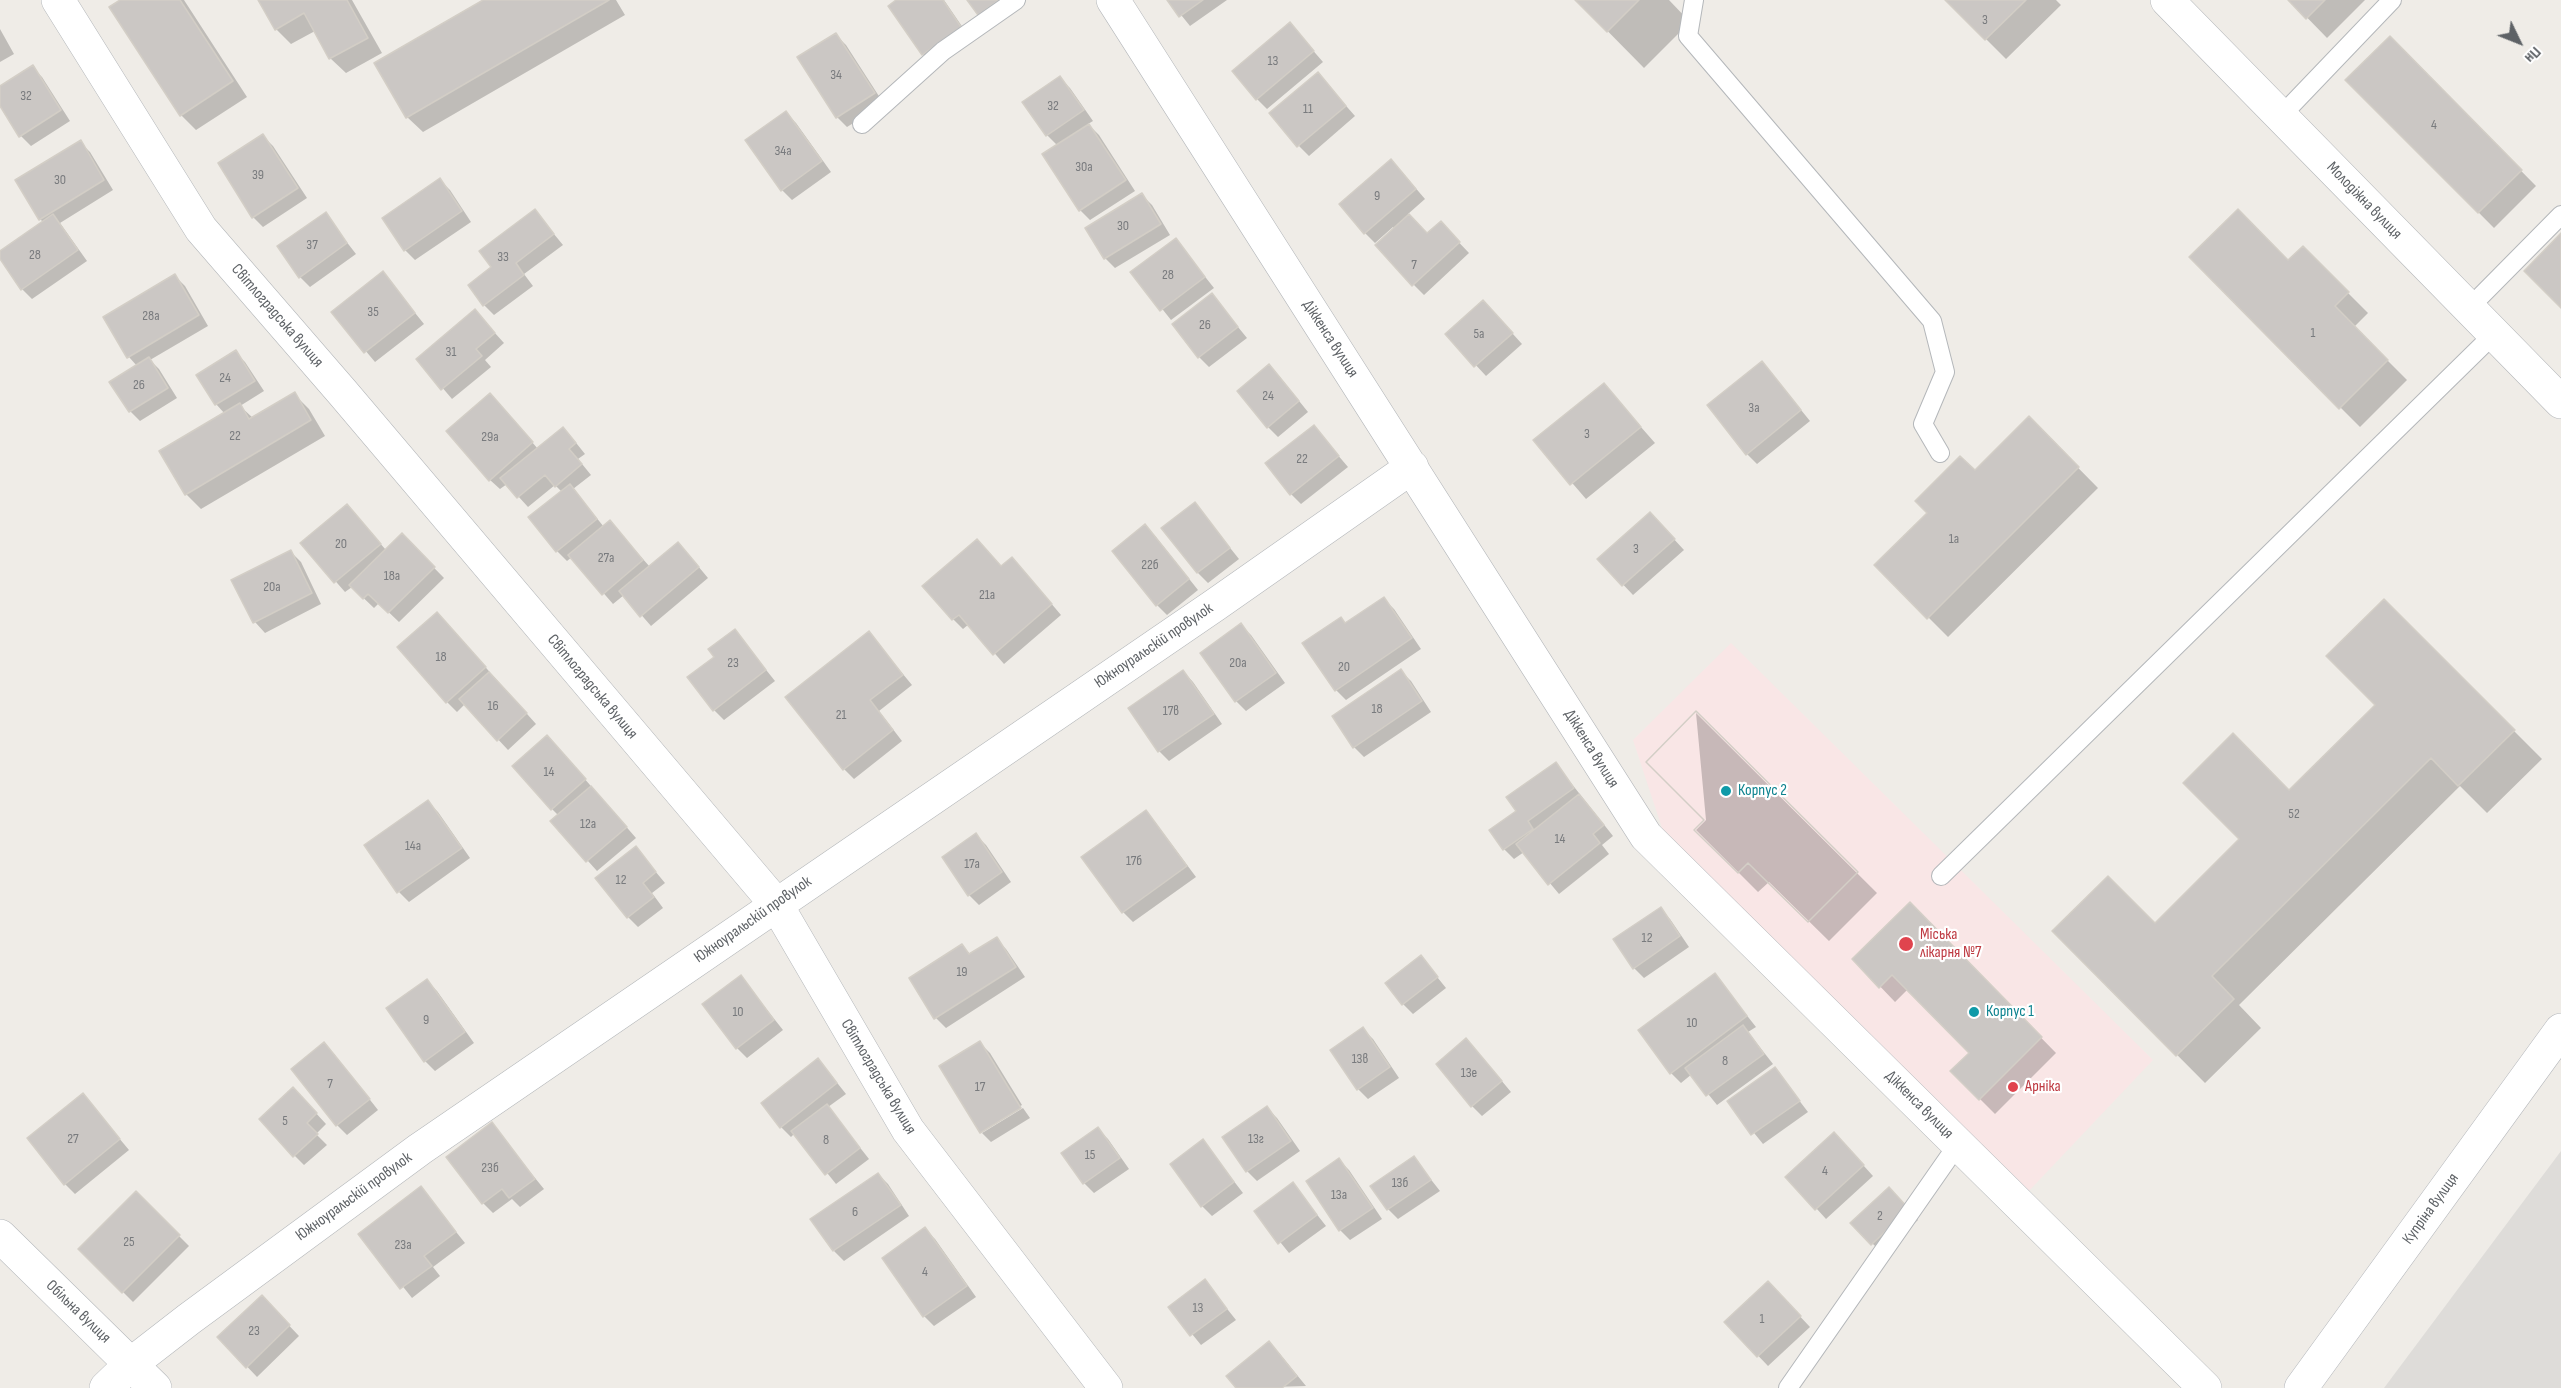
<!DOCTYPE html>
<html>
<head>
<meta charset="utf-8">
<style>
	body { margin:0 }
	#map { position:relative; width:2561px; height:1388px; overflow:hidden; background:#efece7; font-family:"Sofia Sans Condensed",sans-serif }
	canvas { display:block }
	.north { position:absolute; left:2489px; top:12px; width:60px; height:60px; -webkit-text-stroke:4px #fff; paint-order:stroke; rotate:133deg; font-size:16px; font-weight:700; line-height:24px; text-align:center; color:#5e6266 }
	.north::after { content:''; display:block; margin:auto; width:21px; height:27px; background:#5e6266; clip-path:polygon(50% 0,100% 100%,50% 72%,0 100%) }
</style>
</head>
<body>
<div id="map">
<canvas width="2561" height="1388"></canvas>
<div class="north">Пн</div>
</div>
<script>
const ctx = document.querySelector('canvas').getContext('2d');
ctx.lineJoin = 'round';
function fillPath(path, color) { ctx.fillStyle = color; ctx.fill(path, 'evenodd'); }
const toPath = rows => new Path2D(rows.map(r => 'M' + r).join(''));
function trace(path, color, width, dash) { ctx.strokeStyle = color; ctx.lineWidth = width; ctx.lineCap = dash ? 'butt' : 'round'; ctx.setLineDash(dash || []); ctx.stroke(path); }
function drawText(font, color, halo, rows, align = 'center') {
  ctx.font = font + ' "Sofia Sans Condensed",sans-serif'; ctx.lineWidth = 4.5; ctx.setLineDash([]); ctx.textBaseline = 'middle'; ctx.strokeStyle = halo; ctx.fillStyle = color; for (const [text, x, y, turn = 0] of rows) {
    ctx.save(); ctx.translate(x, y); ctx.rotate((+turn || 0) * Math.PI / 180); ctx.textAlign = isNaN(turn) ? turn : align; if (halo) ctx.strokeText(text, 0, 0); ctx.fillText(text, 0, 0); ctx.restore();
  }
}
fillPath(toPath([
	[2561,1151,2561,1388,2384,1388]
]), '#dedcd9');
fillPath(toPath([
	[1731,643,2153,1060,2026,1194,1662,828,1633,740]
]), '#f9e6e6');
fillPath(toPath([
	[122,0,184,0,247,97,196,130,181,115],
	[260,0,352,0,382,53,346,73,330,58,315,31,291,44,276,29],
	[486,0,616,0,625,15,423,132,407,117],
	[899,0,944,0,970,38,933,64,923,54],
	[1169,0,1227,0,1190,26],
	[1577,0,1669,0,1690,22,1644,68],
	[1947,0,2056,0,2061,5,2006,59],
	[2290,0,2365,0,2327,38],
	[1290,24,1323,62,1267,109,1257,99],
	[0,29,14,54,0,62],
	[836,35,846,45,884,104,847,127,837,117],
	[2390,38,2536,186,2494,228,2347,80],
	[32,67,42,77,70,121,31,146,21,136,0,104,0,88],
	[1318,74,1355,116,1309,156,1299,146],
	[1060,78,1070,88,1093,121,1088,124,1099,135,1135,191,1090,220,1080,210,1058,146,1047,135],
	[786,113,796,123,831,172,792,200,782,190],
	[263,136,273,146,307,198,263,227,253,217],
	[80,142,90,152,113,190,60,223,87,261,32,299,22,289,0,257,0,253,44,223,40,219],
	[1401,171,1425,199,1408,214,1428,235,1450,233,1469,253,1424,295,1414,285,1393,227,1375,243,1365,233],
	[440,180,450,190,471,222,415,260,405,250],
	[1142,195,1152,205,1170,235,1115,268,1105,258,1087,228],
	[535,211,563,245,524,274,533,286,494,315,484,305,493,268],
	[325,214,356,254,310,287,300,277],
	[1176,240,1214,288,1171,320,1133,272],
	[2303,248,2368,313,2354,327,2407,380,2360,427,2191,258,2288,262],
	[383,273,424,324,375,362,333,312],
	[175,276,185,286,208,326,150,360,159,369,177,398,140,421,130,411,137,366,129,357,105,317],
	[1212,295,1247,338,1209,367,1199,357],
	[475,311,504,343,485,360,491,367,452,399,418,359],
	[1493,312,1522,344,1486,376,1447,334],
	[235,352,245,362,264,391,240,406,253,418,294,394,309,409,325,436,201,509,186,494,225,414,216,404,198,375],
	[1771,373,1810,421,1757,464,1747,454],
	[1279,376,1308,412,1278,437,1268,427],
	[1604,385,1655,443,1586,499,1535,440],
	[500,405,538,449,563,429,573,439,585,454,578,459,591,475,573,489,604,527,610,522,650,567,688,554,708,578,651,626,624,595,613,604,572,557,567,561,557,551,562,492,555,485,528,507,507,484,500,489,490,480],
	[2029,418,2098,488,1948,637,1876,565],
	[1314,427,1348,467,1301,504,1291,494],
	[1195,504,1239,559,1208,583,1198,573],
	[347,506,386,550,402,535,444,578,399,622,379,603,374,608,352,587,345,592,302,543],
	[1660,524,1684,550,1633,595,1599,559],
	[1155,536,1198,590,1167,615,1157,605],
	[291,552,301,562,321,604,265,633,255,622,233,581],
	[1001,568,1022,569,1061,615,1004,664,969,624,963,629,953,619],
	[1384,599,1394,609,1421,649,1346,700,1336,690,1304,643,1346,624],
	[2384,601,2542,759,2487,813,2460,786,2239,1005,2261,1028,2205,1083,2054,931,2155,925,2377,705],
	[447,624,536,724,508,750,465,704,457,712,447,702],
	[1241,625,1251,635,1285,683,1246,711,1236,701],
	[735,631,775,681,724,720,714,710,716,657],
	[869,633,912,685,879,711,902,741,854,779,844,769],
	[1183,671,1193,682,1222,724,1169,761,1159,751],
	[1401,671,1411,681,1431,712,1364,757,1354,747],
	[1696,713,1877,893,1829,941,1769,882,1758,892,1696,830,1706,820],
	[557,747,636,838,597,871,552,821,559,816,552,809],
	[1556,764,1613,836,1602,845,1609,854,1559,894,1524,852,1514,859,1504,849,1518,811],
	[428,802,438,812,470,858,409,902,399,892],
	[1145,811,1155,822,1196,877,1133,922,1123,912,1083,857],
	[976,835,986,845,1011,882,979,905,969,895],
	[636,848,665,883,652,893,663,908,638,927,628,917],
	[1910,904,2056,1053,1995,1114,1952,1071,1971,1053,1908,989,1895,1002,1854,959],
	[1660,909,1670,919,1689,947,1644,978,1634,968],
	[996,939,1006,949,1025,977,946,1028,936,1018,962,946,971,955],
	[1421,957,1446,988,1413,1014,1403,1004],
	[1715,975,1756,1027,1748,1032,1773,1064,1717,1105,1692,1074,1681,1083,1671,1073],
	[741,977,783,1030,747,1058,737,1048],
	[427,981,437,991,474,1043,435,1071,425,1061],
	[1363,1029,1373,1039,1399,1078,1368,1099,1358,1089,1332,1051],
	[980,1043,990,1053,1022,1105,981,1130,981,1132,941,1067],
	[1476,1050,1511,1092,1482,1116,1472,1106],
	[334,1054,378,1110,347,1135,337,1125],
	[1775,1069,1808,1112,1763,1144,1729,1102],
	[827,1070,846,1094,828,1107,869,1159,836,1184,795,1133,791,1137,781,1127],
	[83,1095,129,1150,75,1194,65,1184],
	[303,1099,326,1124,316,1134,327,1145,304,1165,294,1155],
	[1023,1108,1030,1118,991,1142,982,1133],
	[1267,1108,1277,1118,1300,1151,1257,1181,1247,1171],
	[491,1124,544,1189,520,1207,512,1199,493,1213,483,1203],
	[1098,1129,1108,1139,1129,1169,1094,1193,1084,1183],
	[1203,1141,1243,1193,1212,1216,1202,1206],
	[1844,1144,1873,1176,1826,1219,1788,1177],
	[1414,1158,1440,1191,1398,1219,1388,1209],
	[1339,1160,1349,1170,1382,1219,1350,1240,1340,1230],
	[878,1174,888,1184,909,1216,844,1261,834,1251],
	[1293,1184,1326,1226,1289,1253,1256,1212],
	[421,1188,465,1243,433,1267,440,1276,412,1298,361,1234],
	[136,1193,189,1246,133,1302,80,1249],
	[1899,1199,1918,1220,1882,1253,1852,1223],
	[925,1229,935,1239,976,1297,934,1326,924,1316],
	[1205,1281,1236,1320,1201,1345,1170,1307],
	[1778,1293,1810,1327,1768,1366,1726,1322],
	[262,1297,299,1336,257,1377,219,1337],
	[1269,1343,1279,1353,1306,1386,1237,1388]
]), '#0003');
const building = toPath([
	[120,0,180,0,233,81,180,116,109,7,120,0],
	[258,0,347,0,368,38,329,59,304,13,275,30,258,0],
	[483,0,609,0,406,118,374,63,483,0],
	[896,0,943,0,961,27,922,55,888,6,896,0],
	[967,0,999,0,978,15,967,0],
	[1167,0,1203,0,1179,17,1167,0],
	[1575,0,1639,0,1607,32,1575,0],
	[1945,0,2026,0,1985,40,1945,0],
	[2288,0,2325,0,2306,19,2288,0],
	[1290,22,1314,51,1256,100,1232,71,1290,22],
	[836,33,875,93,836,118,797,57,836,33],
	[2390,36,2522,170,2478,213,2345,80,2390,36],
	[33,65,61,110,19,137,0,106,0,86,33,65],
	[1318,72,1346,106,1297,147,1269,113,1318,72],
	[1060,76,1084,110,1046,136,1022,102,1060,76],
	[786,111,822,161,781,191,745,140,786,111],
	[1089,124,1126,180,1079,211,1042,154,1089,124],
	[263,134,298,188,252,218,218,163,263,134],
	[81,140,104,180,39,220,15,180,81,140],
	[1391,159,1416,189,1364,234,1339,204,1391,159],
	[440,178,462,211,404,251,382,218,440,178],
	[1142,193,1161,224,1104,259,1085,228,1142,193],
	[535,209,554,234,516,263,524,275,483,306,468,285,491,267,479,251,535,209],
	[2238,209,2288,260,2303,246,2349,292,2335,306,2388,360,2339,409,2189,257,2238,209],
	[326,212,347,243,299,278,277,246,326,212],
	[53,214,78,250,21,290,0,259,0,251,53,214],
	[1409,214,1427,233,1441,221,1460,242,1412,286,1375,245,1409,214],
	[2561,233,2561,308,2524,271,2561,233],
	[1176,238,1205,277,1160,311,1130,272,1176,238],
	[383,271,415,313,364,353,331,312,383,271],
	[175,274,199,315,127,358,103,317,175,274],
	[1212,293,1238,327,1198,358,1172,324,1212,293],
	[1483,300,1513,333,1474,367,1445,334,1483,300],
	[475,309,495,333,476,349,482,356,441,390,416,359,475,309],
	[236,350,255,381,215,405,196,375,236,350],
	[149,357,168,388,129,412,109,382,149,357],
	[1762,361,1801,410,1746,455,1707,405,1762,361],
	[1269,364,1299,401,1267,428,1237,391,1269,364],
	[1604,383,1641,427,1570,485,1533,440,1604,383],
	[295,392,311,420,185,495,159,451,240,403,249,419,295,392],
	[490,393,533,442,489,481,446,431,490,393],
	[2029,416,2079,467,1927,619,1874,565,1927,513,1915,501,1960,456,1975,470,2029,416],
	[1314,425,1339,456,1290,495,1265,463,1314,425],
	[563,427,576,443,569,449,582,464,555,487,545,475,517,498,500,478,563,427],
	[570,484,597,519,556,552,528,517,570,484],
	[1195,502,1230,548,1197,573,1161,528,1195,502],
	[347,504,381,544,334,583,300,543,347,504],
	[1650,512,1675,539,1622,586,1597,559,1650,512],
	[610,520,643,560,602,595,568,555,610,520],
	[1145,524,1189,579,1156,606,1112,551,1145,524],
	[402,533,435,567,388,613,368,594,363,599,349,585,402,533],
	[977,539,1001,566,1012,557,1052,604,993,655,959,615,952,620,922,586,977,539],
	[678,542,699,567,640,617,619,591,678,542],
	[291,550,312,593,253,623,231,580,291,550],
	[1384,597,1412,638,1335,691,1302,643,1341,617,1345,623,1384,597],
	[2384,599,2515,730,2458,786,2431,758,2212,976,2234,999,2176,1056,2052,931,2108,876,2155,923,2239,839,2183,783,2233,733,2289,790,2375,705,2326,656,2384,599],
	[437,612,486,667,446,703,397,647,437,612],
	[1241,623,1276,673,1235,702,1200,653,1241,623],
	[735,629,766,670,713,711,687,677,714,657,708,649,735,629],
	[869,631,903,675,870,700,893,730,843,770,785,697,869,631],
	[1401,669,1422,701,1353,748,1332,716,1401,669],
	[1183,670,1214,714,1158,752,1128,708,1183,670],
	[489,672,527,713,497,741,459,699,489,672],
	[1696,711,1858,872,1808,922,1748,863,1738,873,1694,830,1704,820,1646,762,1696,711],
	[1696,711,1858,872,1808,922,1748,863,1738,873,1694,830,1704,820,1646,762,1696,711],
	[547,735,586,779,551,810,512,766,547,735],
	[1556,762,1574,788,1528,821,1533,829,1503,850,1489,830,1516,811,1506,797,1556,762],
	[591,786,627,827,586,862,550,821,591,786],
	[1579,794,1604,825,1593,834,1600,843,1548,885,1516,844,1579,794],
	[428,800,462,848,397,893,364,845,428,800],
	[1146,810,1187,866,1122,913,1081,857,1146,810],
	[976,833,1002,872,968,896,942,857,976,833],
	[636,846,656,872,643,883,654,897,627,918,595,878,636,846],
	[1910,902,2042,1037,1979,1100,1950,1071,1969,1053,1892,975,1879,988,1852,959,1910,902],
	[1661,907,1680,936,1633,969,1613,939,1661,907],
	[997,937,1016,967,934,1019,909,978,962,944,969,954,997,937],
	[1421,955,1438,977,1402,1005,1385,983,1421,955],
	[1715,973,1747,1016,1670,1074,1638,1030,1715,973],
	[741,975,774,1020,736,1049,702,1004,741,975],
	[427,979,465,1032,424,1062,386,1008,427,979],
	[1743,1025,1764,1054,1706,1096,1685,1068,1743,1025],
	[1363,1027,1390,1067,1357,1090,1330,1050,1363,1027],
	[1466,1038,1502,1081,1471,1107,1436,1064,1466,1038],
	[980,1041,1021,1108,980,1133,939,1066,980,1041],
	[324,1042,370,1099,336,1126,291,1069,324,1042],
	[818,1058,837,1083,780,1128,761,1103,818,1058],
	[1775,1067,1800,1101,1751,1135,1727,1101,1775,1067],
	[293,1087,317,1113,307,1123,318,1134,293,1157,259,1119,293,1087],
	[83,1093,120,1139,64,1185,27,1138,83,1093],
	[827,1104,860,1148,825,1175,791,1131,827,1104],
	[1267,1106,1291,1141,1246,1172,1222,1137,1267,1106],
	[492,1122,535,1179,509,1198,502,1189,482,1204,446,1157,492,1122],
	[1098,1127,1120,1158,1083,1184,1061,1153,1098,1127],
	[1834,1132,1864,1165,1815,1210,1785,1177,1834,1132],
	[1203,1139,1234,1182,1201,1207,1170,1164,1203,1139],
	[1414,1156,1431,1180,1387,1210,1370,1186,1414,1156],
	[1339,1158,1373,1208,1339,1231,1306,1181,1339,1158],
	[878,1173,901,1205,833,1251,810,1219,878,1173],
	[1293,1182,1317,1215,1278,1244,1254,1211,1293,1182],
	[421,1186,456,1232,424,1256,432,1266,400,1289,358,1234,421,1186],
	[1889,1187,1909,1209,1871,1245,1850,1223,1889,1187],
	[136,1191,180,1235,122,1293,78,1249,136,1191],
	[925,1227,967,1286,923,1317,882,1258,925,1227],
	[1205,1279,1227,1309,1190,1336,1168,1307,1205,1279],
	[1768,1281,1801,1316,1757,1357,1724,1322,1768,1281],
	[262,1295,290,1325,246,1368,217,1337,262,1295],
	[1269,1341,1297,1376,1282,1388,1236,1388,1226,1376,1269,1341]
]);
fillPath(building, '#cbc7c4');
trace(building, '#d3cec6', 1.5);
const lane = toPath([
	[1694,0,1688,36,1932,321,1945,372,1923,424,1940,453],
	[2281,116,2392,0],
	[862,124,943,51,1016,0],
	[2469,308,2561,215],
	[1941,876,2494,334],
	[1788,1388,1958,1144]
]);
const street = toPath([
	[58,0,201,229,343,393,776,904,908,1130,1106,1388],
	[1113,0,1646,836,2205,1388],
	[2167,0,2561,402],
	[0,1236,155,1388],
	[106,1388,131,1364,189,1319,420,1149,1215,605,1412,467]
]);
const secondary = toPath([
	[2301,1388,2561,1030]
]);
trace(lane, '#b4b7ba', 20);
trace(street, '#b4b7ba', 34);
trace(secondary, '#b3b6ba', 34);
trace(lane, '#fff', 18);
trace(street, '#fff', 33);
trace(secondary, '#fff', 33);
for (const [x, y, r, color] of [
	[1726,791,6,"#0f9aa8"],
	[1906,944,8,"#e0444e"],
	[1974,1012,6,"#0f9aa8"],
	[2013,1087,6,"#e0444e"]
]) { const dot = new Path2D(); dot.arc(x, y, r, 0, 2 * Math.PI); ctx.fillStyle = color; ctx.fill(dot); trace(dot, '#fff', 2); }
drawText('14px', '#797b7e', null, [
	["3",1985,20],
	["13",1273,61],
	["34",836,75],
	["32",26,96],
	["32",1053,106],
	["11",1308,109],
	["4",2434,125],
	["34а",783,151],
	["30а",1084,167],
	["39",258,175],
	["30",60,180],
	["9",1377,196],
	["30",1123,226],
	["37",312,245],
	["28",35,255],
	["33",503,257],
	["7",1414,265],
	["28",1168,275],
	["35",373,312],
	["28а",151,316],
	["26",1205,325],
	["1",2313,333],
	["5а",1479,334],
	["31",451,352],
	["24",225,378],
	["26",139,385],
	["24",1268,396],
	["3а",1754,408],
	["3",1587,434],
	["22",235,436],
	["29а",490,437],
	["22",1302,459],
	["1а",1954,539],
	["20",341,544],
	["3",1636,549],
	["27а",606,558],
	["22б",1150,565],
	["18а",392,576],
	["20а",272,587],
	["21а",987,595],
	["18",441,657],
	["23",733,663],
	["20а",1238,663],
	["20",1344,667],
	["16",493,706],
	["18",1377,709],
	["17в",1171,711],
	["21",841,715],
	["14",549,772],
	["52",2294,814],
	["12а",588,824],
	["14",1560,839],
	["14а",413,846],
	["17б",1134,861],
	["17а",972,864],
	["12",621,880],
	["12",1647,938],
	["19",962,972],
	["10",738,1012],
	["9",426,1020],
	["10",1692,1023],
	["13в",1360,1059],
	["8",1725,1061],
	["13е",1469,1073],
	["7",330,1084],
	["17",980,1087],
	["5",285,1121],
	["27",73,1139],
	["13г",1256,1139],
	["8",826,1140],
	["15",1090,1155],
	["23б",490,1168],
	["4",1825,1171],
	["13б",1400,1183],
	["13а",1339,1195],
	["6",855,1212],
	["2",1880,1216],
	["25",129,1242],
	["23а",403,1245],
	["4",925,1272],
	["13",1198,1308],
	["1",1762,1319],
	["23",254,1331]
]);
drawText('16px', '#5e6266', '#fff', [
	["Молодіжна вулиця",2364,201,46],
	["Світлоградська вулиця",277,316,49],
	["Діккенса вулиця",1330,339,57],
	["Южноуральскій провулок",1154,646,-34],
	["Світлоградська вулиця",592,687,50],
	["Діккенса вулиця",1591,749,58],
	["Южноуральскій провулок",753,920,-35],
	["Світлоградська вулиця",878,1077,59],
	["Діккенса вулиця",1919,1105,45],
	["Южноуральскій провулок",354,1197,-36],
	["Купріна вулиця",2431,1209,-54],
	["Обільна вулиця",78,1312,44]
]);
drawText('16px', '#0d838f', '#fff', [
	["Корпус 2",1738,791],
	["Корпус 1",1986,1012]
], 'left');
drawText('16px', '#be3a42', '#fff', [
	["Міська",1920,935],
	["лікарня №7",1920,953],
	["Арніка",2025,1087]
], 'left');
</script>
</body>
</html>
